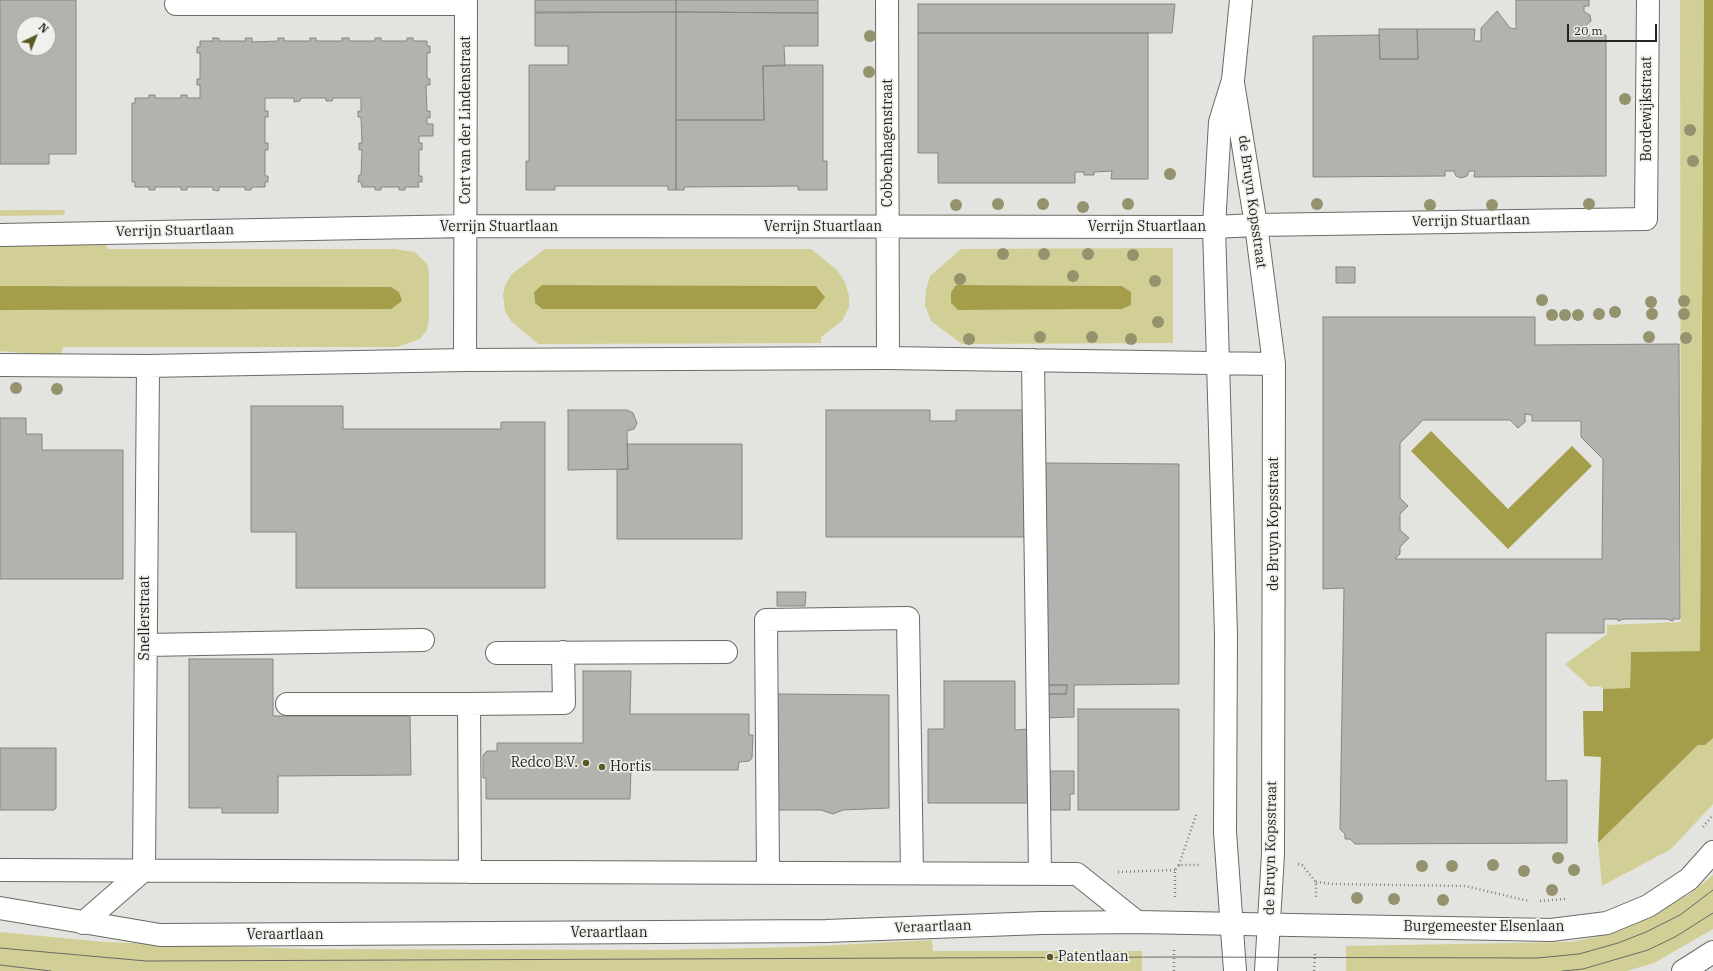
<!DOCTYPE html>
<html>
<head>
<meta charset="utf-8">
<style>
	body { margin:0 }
	#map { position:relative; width:1713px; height:971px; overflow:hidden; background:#e3e3df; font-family:"IBM Plex Serif",serif }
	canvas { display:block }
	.north { position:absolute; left:16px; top:16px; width:40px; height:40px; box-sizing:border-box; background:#f0f0ec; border:1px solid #9e9e9b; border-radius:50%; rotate:43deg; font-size:11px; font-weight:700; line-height:16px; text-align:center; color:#242422 }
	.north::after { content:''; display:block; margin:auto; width:14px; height:18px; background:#5c5825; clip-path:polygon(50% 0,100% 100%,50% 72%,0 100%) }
	.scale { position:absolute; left:1567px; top:24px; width:90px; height:18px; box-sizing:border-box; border:2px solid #242422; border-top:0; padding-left:5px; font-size:12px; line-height:14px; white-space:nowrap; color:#242422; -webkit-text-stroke:3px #f0f0ec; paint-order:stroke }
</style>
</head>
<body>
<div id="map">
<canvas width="1713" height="971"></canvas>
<div class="north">N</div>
<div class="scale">20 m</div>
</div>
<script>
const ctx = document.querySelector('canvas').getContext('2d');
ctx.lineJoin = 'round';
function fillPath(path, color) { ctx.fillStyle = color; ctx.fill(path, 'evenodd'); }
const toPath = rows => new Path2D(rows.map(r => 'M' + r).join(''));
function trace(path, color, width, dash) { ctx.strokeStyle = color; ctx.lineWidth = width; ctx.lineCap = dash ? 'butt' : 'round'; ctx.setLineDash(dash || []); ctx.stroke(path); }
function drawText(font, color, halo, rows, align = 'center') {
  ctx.font = font + ' "IBM Plex Serif",serif'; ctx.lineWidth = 3.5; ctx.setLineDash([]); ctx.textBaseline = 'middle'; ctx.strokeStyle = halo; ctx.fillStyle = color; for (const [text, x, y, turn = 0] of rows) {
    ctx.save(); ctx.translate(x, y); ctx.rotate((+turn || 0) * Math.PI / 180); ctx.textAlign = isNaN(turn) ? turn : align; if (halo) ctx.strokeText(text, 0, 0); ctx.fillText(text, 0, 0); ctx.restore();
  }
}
fillPath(toPath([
	[1680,0,1704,0,1700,651,1631,652,1630,688,1603,689,1601,688,1601,686,1590,687,1565,664,1607,634,1607,625,1681,622],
	[0,210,65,210,64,215,0,216],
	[106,240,107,249,394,249,415,252,427,264,429,273,429,319,427,330,420,339,397,347,63,347,61,356,0,351,0,310,391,309,399,292,391,287,0,286,0,245],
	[1173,248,1173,343,962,344,931,321,925,305,926,290,930,276,961,249],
	[956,285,1122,286,1131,292,1131,304,1122,309,958,310,951,303,951,292],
	[545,249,811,249,837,270,845,282,849,296,849,307,842,321,821,337,821,343,538,344,511,321,505,311,503,295,505,285,512,274],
	[542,285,816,286,824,295,816,309,542,309,535,303,534,292],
	[1713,738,1713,804,1671,849,1602,886,1598,843,1698,745,1705,745],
	[1713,875,1713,929,1654,963,1627,971,1346,971,1346,946,1571,942,1600,936,1630,926,1659,911,1688,895],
	[0,932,104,942,306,949,661,950,799,947,932,940,933,951,1142,951,1142,971,0,971]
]), '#d2cf96');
fillPath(toPath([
	[1704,0,1713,0,1713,738,1705,745,1698,745,1598,843,1601,757,1584,756,1583,711,1603,711,1603,689,1630,688,1631,652,1700,651],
	[542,285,816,286,825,297,816,309,542,309,535,303,534,292],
	[956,285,1122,286,1131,292,1131,305,1122,309,958,310,951,303,951,292],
	[0,286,391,287,399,292,402,301,391,309,0,310],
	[1431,431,1508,509,1572,446,1592,466,1508,549,1411,451]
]), '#a49e4a');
const building = toPath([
	[0,0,76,0,76,154,49,154,49,164,0,164,0,0],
	[24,24,48,24,48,48,24,48,24,24],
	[535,0,676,0,676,12,535,13,535,0],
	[676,0,818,0,818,13,676,12,676,0],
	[1516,0,1589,0,1589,6,1584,6,1584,12,1590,15,1591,21,1584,27,1584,35,1606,35,1606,176,1474,177,1475,171,1469,171,1467,176,1461,178,1456,176,1454,171,1445,171,1445,176,1313,177,1313,36,1379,35,1380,59,1418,59,1417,29,1475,29,1474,41,1481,41,1481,28,1497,11,1510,28,1516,29,1516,0],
	[918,4,1175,4,1172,33,918,33,918,4],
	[538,12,676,12,676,190,668,190,668,186,555,186,555,190,526,190,526,161,529,161,529,65,568,65,568,46,535,46,535,13,538,12],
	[676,12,818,13,818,46,784,46,785,66,763,66,764,120,676,120,676,12],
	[1379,29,1417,29,1418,59,1380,59,1379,29],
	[918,33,1148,33,1148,179,1111,179,1112,171,1094,172,1094,175,1084,175,1084,172,1075,172,1075,183,938,183,938,153,918,153,918,33],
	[213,38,219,38,219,41,246,41,245,38,252,38,252,42,278,41,278,38,284,38,284,41,310,41,310,38,316,38,316,41,342,41,342,38,349,38,349,41,375,41,375,38,381,38,381,41,407,41,407,38,413,38,413,41,427,41,427,46,430,46,430,53,427,53,427,78,430,79,430,85,426,85,427,111,430,111,430,118,427,117,427,124,433,124,433,136,419,136,419,143,422,143,422,150,419,149,419,176,422,176,422,182,418,182,419,187,405,187,405,190,399,190,399,187,381,187,381,190,375,190,375,187,362,187,361,182,358,182,359,175,361,175,362,150,359,150,359,143,362,143,361,117,358,117,358,111,361,111,361,98,333,98,332,101,326,101,326,98,301,98,300,101,294,102,294,98,265,98,265,111,268,111,268,117,265,117,265,143,268,143,268,150,265,150,265,176,268,176,268,182,265,182,265,187,252,187,251,190,245,190,245,187,219,187,219,191,213,190,213,187,187,187,187,190,181,190,181,187,155,187,155,190,149,190,149,187,135,187,135,182,132,182,132,103,135,103,135,98,149,98,149,95,155,95,155,98,181,98,181,95,187,95,187,98,200,98,200,85,197,85,197,79,200,79,200,53,197,53,197,47,200,47,200,41,213,41,213,38],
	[784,65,823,65,823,161,827,161,827,190,798,190,798,186,684,187,684,190,676,190,676,120,764,120,763,66,784,65],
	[1336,267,1355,267,1355,283,1336,283,1336,267],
	[1323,317,1535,317,1535,345,1679,344,1680,619,1673,619,1673,621,1667,619,1624,619,1618,621,1618,619,1604,619,1604,633,1546,633,1546,781,1567,780,1567,843,1355,844,1350,839,1345,839,1345,834,1340,829,1344,588,1323,589,1323,317],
	[1525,414,1532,415,1532,421,1581,421,1581,437,1603,459,1602,559,1395,559,1400,554,1400,547,1409,538,1400,530,1400,514,1408,506,1400,498,1400,443,1423,420,1510,420,1518,428,1525,422,1525,414],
	[251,406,343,406,343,429,501,429,501,422,545,422,545,588,296,588,296,532,251,532,251,406],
	[568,410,627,410,633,413,637,423,634,429,627,431,628,469,568,470,568,410],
	[826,410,930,410,930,421,956,421,956,410,1027,410,1027,537,826,537,826,410],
	[0,418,26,418,26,434,42,434,42,450,123,450,123,579,0,579,0,418],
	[627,444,742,444,742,539,617,539,617,470,628,469,627,444],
	[1044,463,1179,464,1179,684,1074,685,1074,717,1044,718,1044,694,1066,694,1067,685,1044,685,1044,463],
	[777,592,806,592,805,606,777,606,777,592],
	[189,659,273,659,273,716,410,716,411,775,278,776,278,813,222,813,222,808,189,808,189,659],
	[583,671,631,671,630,714,749,714,749,735,753,735,752,758,749,761,739,762,738,770,631,770,630,799,486,799,486,778,483,778,483,755,487,751,497,751,497,743,583,743,583,671],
	[944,681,1015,681,1015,730,1028,729,1028,803,928,803,928,729,944,729,944,681],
	[1044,685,1067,685,1066,694,1044,694,1044,685],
	[779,694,889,695,889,808,843,810,833,814,821,810,778,810,776,695,779,694],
	[1078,709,1179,709,1179,810,1078,810,1078,709],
	[0,748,56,748,56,808,54,810,0,810,0,748],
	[1045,771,1074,771,1074,794,1070,794,1070,810,1044,810,1045,771]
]);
fillPath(building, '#b2b2ae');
trace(building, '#868682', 1);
const minor = toPath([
	[887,0,888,358],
	[176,4,466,4],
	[1233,83,1256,225,1274,364,1273,854,1266,971],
	[0,235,467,226,1214,227,1256,225,1646,219,1648,0],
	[465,360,466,0],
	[1033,360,1040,873],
	[0,365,148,366,465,360,888,358,1274,364],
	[146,645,423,640],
	[497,653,726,652],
	[287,704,469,704],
	[0,870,1077,874,1137,922],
	[144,870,148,366],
	[470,872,469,704,564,703,563,652],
	[768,873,766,620,908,618,912,873],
	[83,923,144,870],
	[1235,971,1225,832,1226,634,1214,227,1220,122,1233,80,1241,0]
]);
const major = toPath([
	[0,908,160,935,826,931,1042,923,1137,922,1551,930,1607,923,1648,906,1689,879,1713,852],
	[1683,971,1713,952]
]);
trace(minor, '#6a6a66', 24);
trace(major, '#6a6a66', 24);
trace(toPath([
	[1703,827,1713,815],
	[1298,864,1302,865,1316,882,1316,899],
	[1179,865,1197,812],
	[1118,872,1175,870],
	[1316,882,1333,884,1465,886,1529,901],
	[1175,897,1175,870,1179,865,1201,865],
	[1540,901,1565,899],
	[1174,971,1174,950],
	[1314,971,1315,952]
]), '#7f7f7c', 2.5, [1, 3]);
trace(minor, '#fff', 22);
trace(major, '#fff', 22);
trace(toPath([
	[0,948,146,961,1175,957,1537,958,1579,954,1618,943,1646,932,1680,915,1713,890],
	[0,965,51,971],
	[1562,971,1583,969,1648,950,1675,937,1713,913]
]), '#6a6a67', 1);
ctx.fillStyle = '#95936e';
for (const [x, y] of [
	[870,36],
	[869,72],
	[1625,99],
	[1690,130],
	[1693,161],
	[1170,174],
	[998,204],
	[1043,204],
	[1128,204],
	[1317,204],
	[1589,204],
	[956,205],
	[1430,205],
	[1492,205],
	[1083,207],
	[1003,254],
	[1044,254],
	[1088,254],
	[1133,255],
	[1073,276],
	[960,279],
	[1155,281],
	[1542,300],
	[1684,301],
	[1651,302],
	[1615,312],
	[1599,314],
	[1652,314],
	[1684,314],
	[1552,315],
	[1565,315],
	[1578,315],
	[1158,322],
	[1040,337],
	[1092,337],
	[1649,337],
	[1686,338],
	[969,339],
	[1131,339],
	[16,388],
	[57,389],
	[1558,858],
	[1493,865],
	[1422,866],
	[1452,866],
	[1574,870],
	[1524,871],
	[1552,890],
	[1357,898],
	[1394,899],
	[1443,900]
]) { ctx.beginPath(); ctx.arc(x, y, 6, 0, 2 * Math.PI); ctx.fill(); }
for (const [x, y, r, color] of [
	[586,763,4,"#5c5825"],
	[602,767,4,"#5c5825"],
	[1050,957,4,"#5c5825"]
]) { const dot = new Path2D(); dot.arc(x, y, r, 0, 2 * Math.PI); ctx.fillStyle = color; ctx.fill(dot); trace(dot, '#f0f0ec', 1.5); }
drawText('14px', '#242422', '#f0f0ec', [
	["Bordewijkstraat",1647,109,-90],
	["Cort van der Lindenstraat",466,120,-90],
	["Cobbenhagenstraat",888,143,-90],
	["de Bruyn Kopsstraat",1252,202,82],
	["Verrijn Stuartlaan",1471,221,-1],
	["Verrijn Stuartlaan",499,227],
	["Verrijn Stuartlaan",823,227],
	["Verrijn Stuartlaan",1147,227],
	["Verrijn Stuartlaan",175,231,-1],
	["de Bruyn Kopsstraat",1274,524,-90],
	["Snellerstraat",145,618,-90],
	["de Bruyn Kopsstraat",1271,848,-89],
	["Veraartlaan",933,927,-2],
	["Burgemeester Elsenlaan",1484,927],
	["Veraartlaan",609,933],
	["Veraartlaan",285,935]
]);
drawText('14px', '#242422', '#f0f0ec', [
	["Redco B.V.",578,763,"right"],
	["Hortis",610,767],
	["Patentlaan",1058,957]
], 'left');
</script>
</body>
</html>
